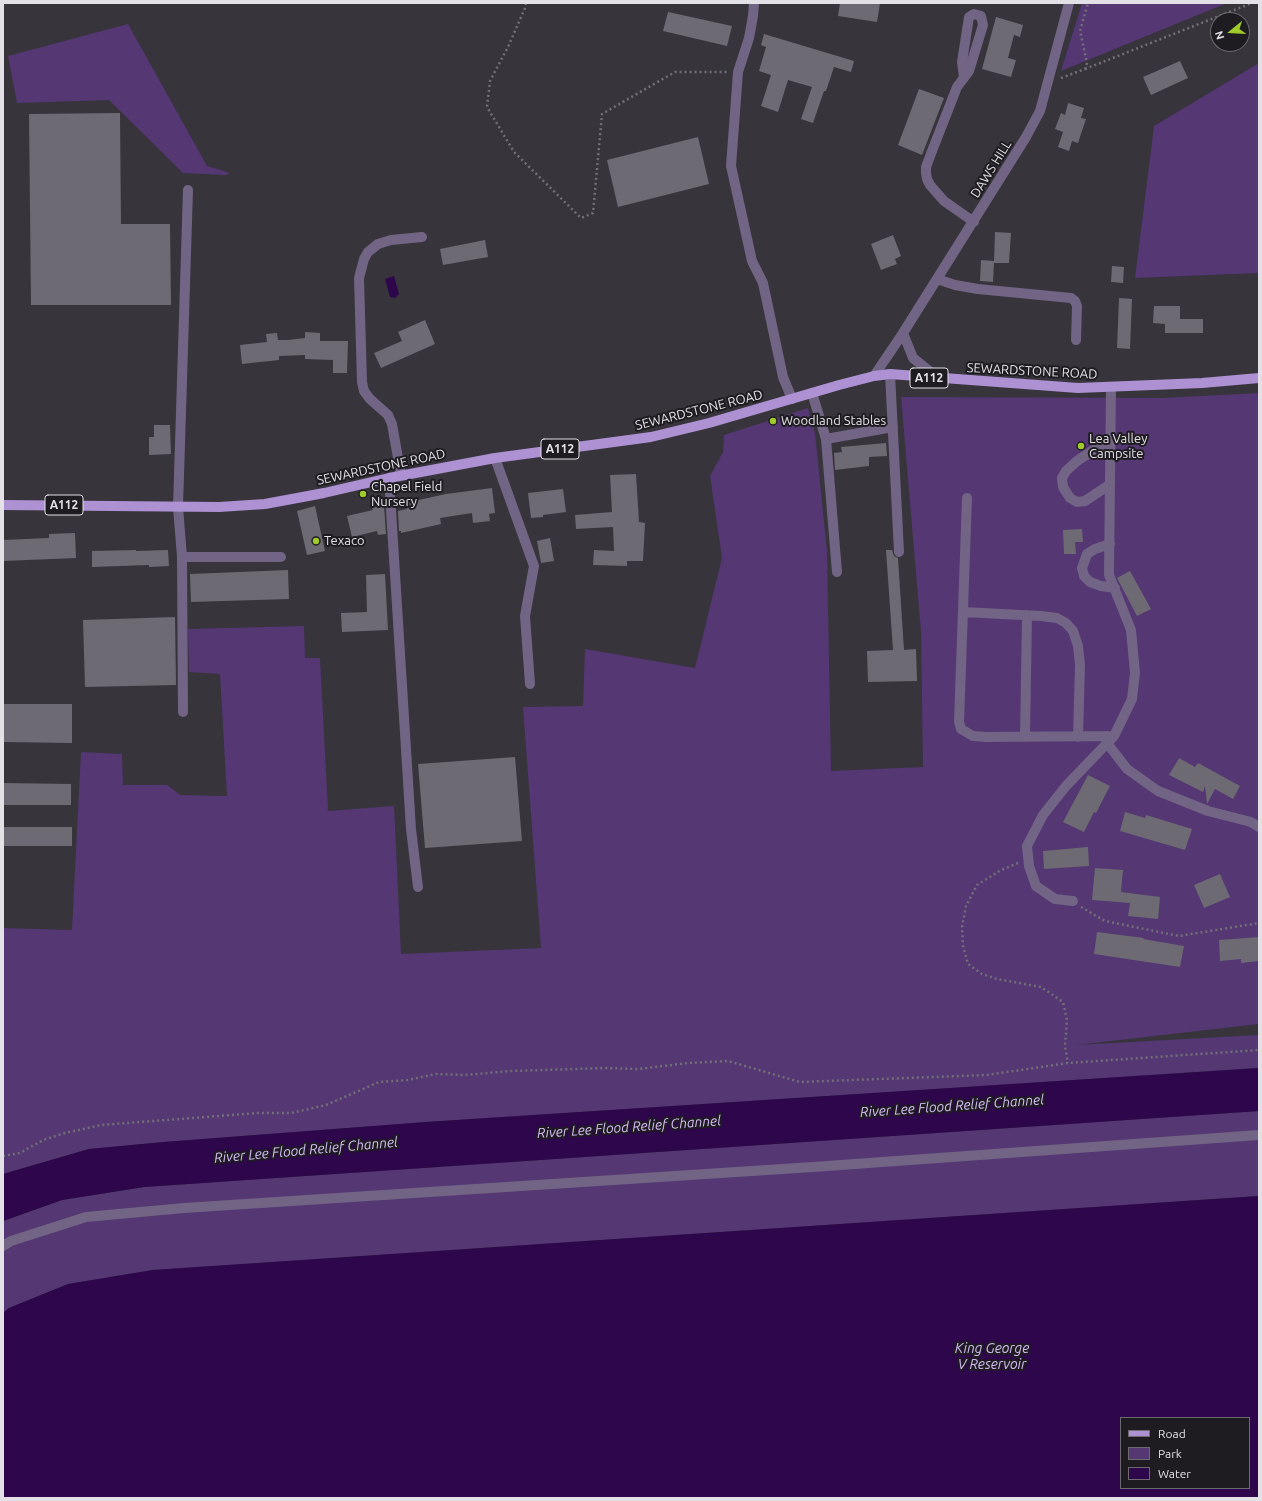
<!DOCTYPE html>
<html>
<head>
<meta charset="utf-8">
<style>
	body { margin:0 }
	#map { position:relative; width:1262px; height:1501px; overflow:hidden; background:#37343c; font-family:Ubuntu,sans-serif }
	canvas { display:block }
	.frame { position:absolute; inset:0; border:4px solid #e3e0e6; pointer-events:none }
	.legend { position:absolute; left:1120px; top:1417px; width:130px; height:72px; box-sizing:border-box; background:#1e1c20; border:1px solid #6d6a6f; margin:0; padding:5px 7px; list-style:none; font-size:12px; color:#e3e0e6 }
	.legend li { display:flex; align-items:center; gap:8px; height:20px }
	.legend b { width:20px; border:1px solid #6d6a6f }
	.north { position:absolute; left:1210px; top:12px; width:40px; height:40px; box-sizing:border-box; background:#1e1c20; border:1px solid #6d6a6f; border-radius:50%; rotate:252deg; font-size:11px; font-weight:700; line-height:16px; text-align:center; color:#e3e0e6 }
	.north::after { content:''; display:block; margin:auto; width:14px; height:18px; background:#a0c92b; clip-path:polygon(50% 0,100% 100%,50% 72%,0 100%) }
</style>
</head>
<body>
<div id="map">
<canvas width="1262" height="1501"></canvas>
<div class="frame"></div>
<ul class="legend">
<li><b style="height:5px;background:#ad91d2"></b>Road</li>
<li><b style="height:11px;background:#543773"></b>Park</li>
<li><b style="height:11px;background:#2d064b"></b>Water</li>
</ul>
<div class="north">N</div>
</div>
<script>
const ctx = document.querySelector('canvas').getContext('2d');
ctx.lineJoin = 'round';
function fillPath(path, color) { ctx.fillStyle = color; ctx.fill(path, 'evenodd'); }
const toPath = rows => new Path2D(rows.map(r => 'M' + r).join(''));
function trace(path, color, width, dash) { ctx.strokeStyle = color; ctx.lineWidth = width; ctx.lineCap = dash ? 'butt' : 'round'; ctx.setLineDash(dash || []); ctx.stroke(path); }
function drawText(font, color, halo, rows, align = 'center') {
  ctx.font = font + ' Ubuntu,sans-serif'; ctx.lineWidth = 4; ctx.setLineDash([]); ctx.textBaseline = 'middle'; ctx.strokeStyle = halo; ctx.fillStyle = color; for (const [text, x, y, turn = 0] of rows) {
    ctx.save(); ctx.translate(x, y); ctx.rotate((+turn || 0) * Math.PI / 180); ctx.textAlign = isNaN(turn) ? turn : align; if (halo) ctx.strokeText(text, 0, 0); ctx.fillText(text, 0, 0); ctx.restore();
  }
}
fillPath(toPath([
	[1082,3,1227,3,1061,71],
	[128,24,207,166,230,173,226,175,183,173,109,100,17,103,8,56],
	[1259,63,1259,273,1135,278,1154,126],
	[1259,393,1259,1024,1076,1045,1259,1035,1259,1068,426,1122,164,1142,89,1149,3,1174,3,928,72,930,81,752,122,754,123,785,167,785,180,795,227,796,220,674,189,672,188,629,304,626,305,658,320,658,328,811,394,806,401,954,541,948,523,707,583,706,585,649,695,668,722,558,710,476,723,452,724,435,808,408,815,433,827,551,831,771,923,767,921,632,901,397,1162,398],
	[1259,1111,1259,1196,153,1270,68,1284,9,1308,3,1313,3,1221,62,1200,144,1187]
]), '#543773');
fillPath(toPath([
	[394,276,399,294,395,298,390,297,385,279],
	[1259,1068,1259,1111,144,1187,62,1200,3,1221,3,1174,89,1149,164,1142,426,1122],
	[1259,1196,1259,1498,3,1498,3,1313,9,1308,68,1284,153,1270],
	[1121,1418,1249,1418,1249,1488,1121,1488]
]), '#2d064b');
fillPath(toPath([
	[840,3,880,3,877,22,838,16],
	[668,12,732,26,727,46,663,31],
	[996,17,1023,25,1020,37,1014,35,1008,58,1016,60,1011,77,982,69],
	[764,34,854,61,851,72,834,67,826,91,824,91,813,123,801,119,812,87,788,80,778,112,761,106,771,75,759,71,766,47,761,45],
	[1180,61,1188,78,1151,95,1143,77],
	[919,89,944,98,922,155,898,145],
	[1068,103,1084,108,1081,118,1086,119,1078,143,1072,141,1069,151,1058,147,1063,132,1055,129,1061,113,1065,115],
	[120,113,121,224,170,224,171,305,31,305,29,114],
	[698,137,709,184,618,207,607,160],
	[995,232,1011,233,1009,263,994,263,993,282,980,281,981,260,994,261],
	[893,235,901,256,895,259,897,264,881,270,871,244],
	[485,240,488,257,443,265,440,249],
	[1112,266,1124,267,1123,283,1111,282],
	[1119,298,1132,299,1130,349,1117,348],
	[1154,306,1180,306,1180,319,1203,319,1203,333,1165,333,1165,324,1153,323],
	[425,320,435,344,381,368,374,353,402,341,398,332],
	[305,332,320,333,320,341,348,341,347,373,333,373,333,360,305,359,305,355,279,356,279,360,242,364,240,345,267,342,266,334,277,333,278,340,288,340,305,338],
	[154,425,170,425,171,454,149,455,149,437,154,437],
	[886,443,887,456,869,457,869,466,835,470,834,453,842,452,841,447],
	[636,474,639,522,645,523,643,561,627,561,627,566,593,565,594,550,614,551,613,527,576,529,575,515,612,512,610,475],
	[492,488,495,513,489,514,490,521,473,523,472,513,440,518,441,524,401,533,401,531,399,531,398,511,407,509,405,503,446,494],
	[563,489,566,512,543,515,543,517,531,518,528,493],
	[384,505,386,534,378,535,377,531,352,537,347,516,373,510,372,508],
	[315,506,325,551,307,555,297,511],
	[1082,529,1083,542,1075,542,1076,554,1064,554,1063,530],
	[75,533,76,558,3,561,3,540,49,538,49,534],
	[550,538,554,561,541,563,537,541],
	[136,550,136,551,168,550,169,566,149,567,149,565,92,567,92,551],
	[886,550,892,550,894,556,898,558,904,650,916,649,917,681,868,682,867,651,893,650],
	[288,570,289,599,191,602,190,574],
	[1130,571,1151,609,1137,616,1117,578],
	[385,574,388,630,342,632,341,613,367,612,366,575],
	[175,617,176,685,85,687,83,620],
	[3,704,72,704,72,743,3,742],
	[515,757,522,841,425,848,418,764],
	[1179,758,1195,767,1198,763,1240,786,1233,799,1215,789,1207,804,1205,786,1203,792,1169,775],
	[1088,775,1110,786,1096,813,1094,812,1084,832,1063,822],
	[3,783,71,784,71,805,3,805],
	[1125,812,1145,818,1146,815,1192,829,1185,850,1120,831],
	[3,827,72,827,72,846,3,846],
	[1088,847,1089,866,1044,869,1043,851],
	[1095,868,1123,870,1121,892,1160,897,1158,919,1128,916,1130,903,1092,900],
	[1220,874,1230,897,1204,908,1194,885],
	[1097,932,1144,938,1143,939,1184,946,1180,967,1094,954],
	[1259,937,1259,961,1241,963,1241,959,1220,961,1219,940]
]), '#6d6a73');
trace(toPath([
	[526,3,525,8,508,47,490,81,487,107,514,152,581,218,593,213,602,114,675,72,728,72],
	[1085,69,1252,3],
	[1061,78,1085,69,1087,63,1080,31,1088,3],
	[1018,863,1001,870,977,885,966,906,962,927,963,946,968,964,982,974,997,979,1041,987,1063,1002,1067,1020,1065,1046,1068,1063],
	[1081,907,1105,921,1179,936,1259,923],
	[3,1156,20,1153,43,1140,65,1133,101,1125,258,1113,291,1113,326,1105,379,1082,408,1080,436,1074,465,1075,511,1071,606,1068,638,1069,688,1063,728,1061,800,1082,987,1075,1068,1063,1259,1050]
]), '#726f77', 2.5, [2, 3]);
trace(toPath([
	[754,3,753,16,749,38,738,72,731,166,752,261,763,283,783,377,792,399],
	[964,78,962,62,969,17,974,14,981,16,983,25,969,71,957,87,932,151,926,167,926,173,927,179,930,185,944,201,974,222],
	[188,190,178,507,182,557,281,557],
	[937,279,955,285,978,289,1071,298,1075,301,1077,306,1076,340],
	[903,333,913,358,938,378],
	[890,374,899,552],
	[874,376,903,333,1026,137,1040,111,1069,3],
	[812,393,826,439,837,572],
	[826,439,893,427],
	[495,458,534,566,525,616,530,684],
	[401,475,392,424,388,415,370,399,364,391,362,382,359,278,364,259,368,252,378,244,391,240,422,237],
	[389,478,411,829,418,887],
	[1109,485,1085,501,1077,502,1070,498,1063,487,1062,478,1066,471,1077,461,1110,439],
	[967,498,959,722,961,729,973,736,986,737,1114,736],
	[1110,544,1095,549,1087,554,1082,568,1084,576,1090,582,1101,586,1115,588],
	[182,557,183,712],
	[963,612,1041,616,1057,618,1066,623,1073,631,1078,646,1080,665,1078,737],
	[1025,737,1027,615],
	[1107,743,1127,769,1158,791,1208,811,1251,822,1259,827],
	[1073,901,1055,899,1036,886,1029,866,1027,846,1043,815,1066,786,1114,736,1132,699,1135,673,1131,630,1109,575,1111,387],
	[3,1246,11,1241,86,1217,184,1208,813,1167,1259,1135]
]), '#726484', 10);
trace(toPath([
	[3,505,219,507,265,504,324,493,389,478,495,458,651,437,709,423,839,385,874,376,890,374,1078,388,1202,383,1259,378]
]), '#ad91d2', 10);
for (const [x, y, r, color] of [
	[773,421,4,"#a0c92b"],
	[1081,446,4,"#a0c92b"],
	[363,494,4,"#a0c92b"],
	[316,541,4,"#a0c92b"]
]) { const dot = new Path2D(); dot.arc(x, y, r, 0, 2 * Math.PI); ctx.fillStyle = color; ctx.fill(dot); trace(dot, '#1e1c20', 1.5); }
for (const [x, y, w] of [
	[929,378,38],
	[560,449,38],
	[64,505,38]
]) { const box = new Path2D(); box.roundRect(x - w / 2, y - 10, w, 20, 3); ctx.fillStyle = '#1e1c20'; ctx.fill(box); trace(box, '#e3e0e6', 1); }
drawText('bold 12px', '#e3e0e6', null, [
	["A112",929,378],
	["A112",560,449],
	["A112",64,505]
]);
drawText('13px', '#e3e0e6', '#1e1c20', [
	["DAWS HILL",991,169,-58],
	["SEWARDSTONE ROAD",1032,371,3],
	["SEWARDSTONE ROAD",699,410,-14],
	["SEWARDSTONE ROAD",381,467,-12]
]);
drawText('13px', '#e3e0e6', '#1e1c20', [
	["Woodland Stables",781,421],
	["Lea Valley",1089,439],
	["Campsite",1089,454],
	["Chapel Field",371,487],
	["Nursery",371,502],
	["Texaco",324,541]
], 'left');
drawText('italic 14px', '#d3baf6', '#1e1c20', [
	["River Lee Flood Relief Channel",952,1106,-4],
	["River Lee Flood Relief Channel",629,1127,-4],
	["River Lee Flood Relief Channel",306,1150,-5],
	["King George",992,1348],
	["V Reservoir",992,1364]
]);
</script>
</body>
</html>
